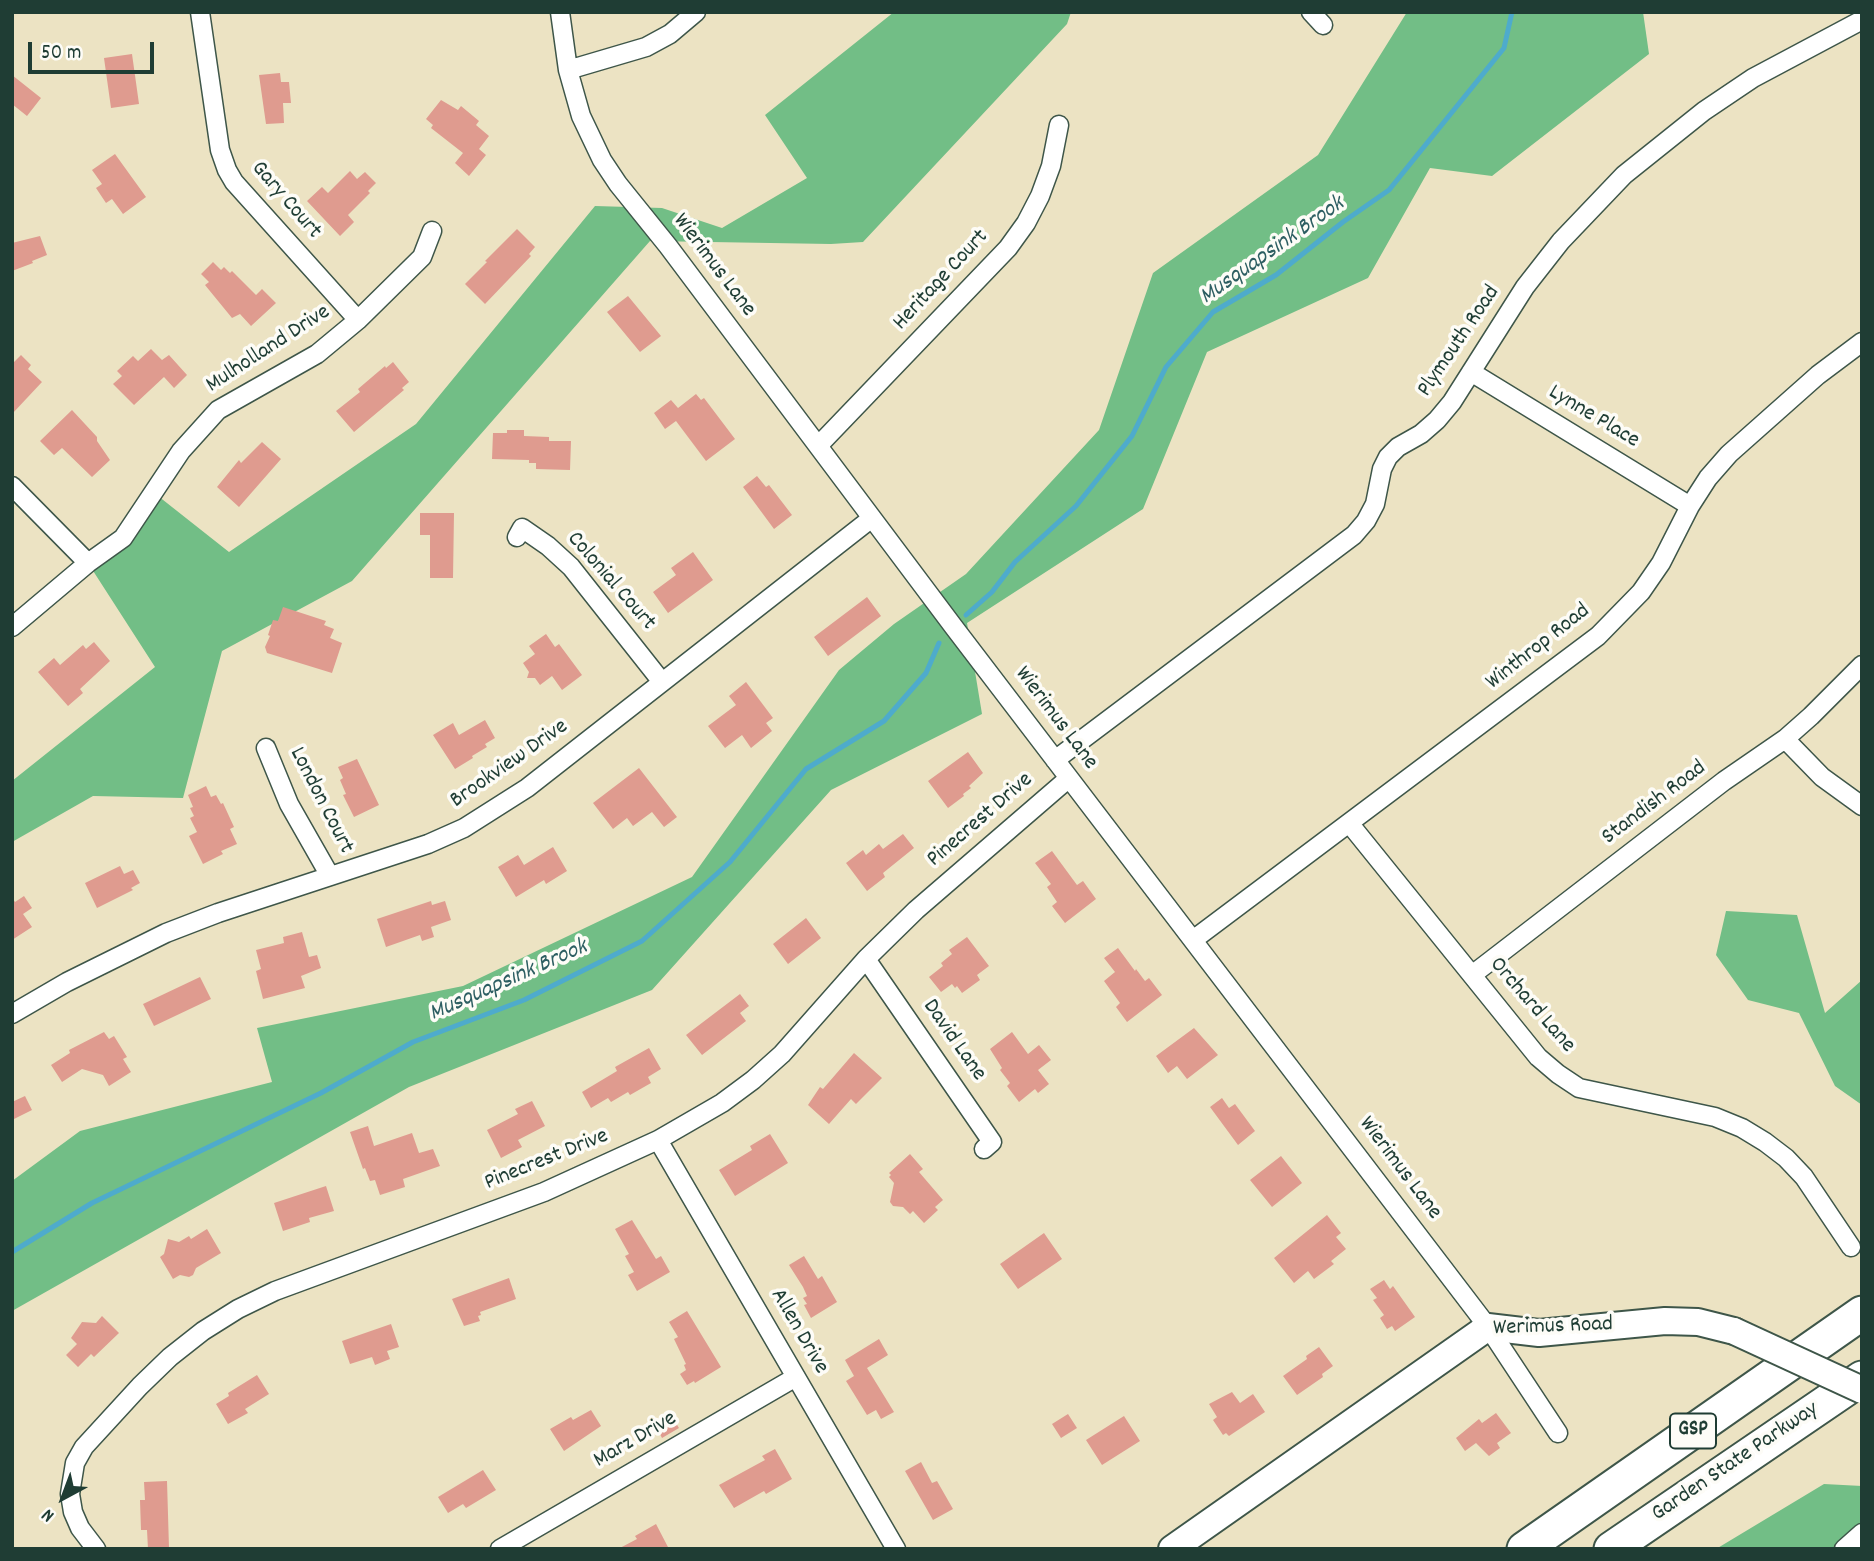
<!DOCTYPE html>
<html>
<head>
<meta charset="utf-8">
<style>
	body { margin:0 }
	#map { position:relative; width:1874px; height:1561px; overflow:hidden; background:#ece3c3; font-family:Dekko,sans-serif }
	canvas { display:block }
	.frame { position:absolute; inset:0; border:14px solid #1f3d34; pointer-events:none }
	.north { position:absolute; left:28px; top:1463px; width:70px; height:70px; -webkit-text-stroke:5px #fdfcf7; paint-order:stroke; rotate:221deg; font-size:19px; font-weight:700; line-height:28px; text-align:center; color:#1f3d34 }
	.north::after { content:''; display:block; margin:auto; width:24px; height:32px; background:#1f3d34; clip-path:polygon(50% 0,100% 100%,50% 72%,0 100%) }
	.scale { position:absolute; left:28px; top:42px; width:126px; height:32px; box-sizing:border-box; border:4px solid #1f3d34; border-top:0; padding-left:9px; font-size:21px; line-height:24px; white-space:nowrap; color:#1f3d34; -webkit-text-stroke:5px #fdfcf7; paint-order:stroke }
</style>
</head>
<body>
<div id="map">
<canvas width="1874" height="1561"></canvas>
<div class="frame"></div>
<div class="north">N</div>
<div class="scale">50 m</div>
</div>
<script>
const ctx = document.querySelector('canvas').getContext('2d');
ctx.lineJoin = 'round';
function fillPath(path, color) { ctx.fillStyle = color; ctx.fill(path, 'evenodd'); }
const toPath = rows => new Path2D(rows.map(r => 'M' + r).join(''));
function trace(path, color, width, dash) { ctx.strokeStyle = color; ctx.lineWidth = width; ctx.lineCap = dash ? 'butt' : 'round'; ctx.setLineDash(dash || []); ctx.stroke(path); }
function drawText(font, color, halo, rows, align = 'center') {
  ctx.font = font + ' Dekko,sans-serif'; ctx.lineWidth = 7; ctx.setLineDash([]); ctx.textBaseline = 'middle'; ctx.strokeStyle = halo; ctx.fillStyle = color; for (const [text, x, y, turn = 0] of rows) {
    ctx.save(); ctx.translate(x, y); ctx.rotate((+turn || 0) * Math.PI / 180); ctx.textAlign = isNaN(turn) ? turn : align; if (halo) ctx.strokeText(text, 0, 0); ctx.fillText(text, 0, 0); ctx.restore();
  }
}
fillPath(toPath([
	[894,12,1071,12,1067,24,863,242,831,244,650,241,352,581,222,651,183,798,93,796,12,842,12,781,155,667,88,563,153,492,229,552,416,424,595,206,662,208,722,228,807,178,765,115],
	[1407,12,1643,12,1649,54,1492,176,1430,168,1368,278,1207,352,1143,509,967,623,982,714,831,790,652,990,409,1087,12,1311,12,1181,80,1131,272,1082,257,1028,463,986,692,877,839,670,894,624,966,574,1099,430,1153,273,1318,155],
	[1726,911,1797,915,1825,1013,1862,980,1862,1105,1835,1086,1799,1013,1748,1000,1716,955],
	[1824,1484,1862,1486,1862,1549,1716,1549]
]), '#72be86');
trace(toPath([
	[966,615,992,592,1015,562,1076,506,1132,436,1166,367,1213,312,1276,275,1343,222,1389,190,1504,48,1512,12],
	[12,1252,92,1203,321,1093,413,1042,524,1000,642,941,730,862,806,769,884,721,926,673,939,643]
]), '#4eabcc', 5);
fillPath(toPath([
	[132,54,139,104,111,108,104,58],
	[280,73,281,82,289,82,291,103,283,103,284,123,266,124,259,75],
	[12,75,41,98,27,116,12,104],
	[441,100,458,110,461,106,479,121,476,125,489,136,479,149,486,155,469,176,455,163,463,153,431,128,433,125,426,119],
	[115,154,146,197,123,214,112,199,106,203,96,188,102,184,92,170],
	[350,171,357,179,365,172,376,183,368,191,370,193,348,215,354,222,340,236,307,201,322,187,328,193],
	[517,229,535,247,529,254,531,256,485,304,465,284,487,262,485,261],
	[40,236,47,255,32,261,33,263,12,271,12,243],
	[213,262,221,270,224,267,230,273,232,271,256,295,262,289,276,303,251,326,240,314,232,318,205,285,209,282,201,274],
	[628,296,661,336,640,352,607,312],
	[151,349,162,360,169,355,187,375,174,388,164,377,134,405,113,384,122,376,117,371,133,356,138,361],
	[21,355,31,365,28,369,42,382,12,414,12,364],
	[393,362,409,382,402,388,404,390,354,432,336,411,360,392,358,389,385,366,386,368],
	[696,394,701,400,704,398,735,439,706,461,676,421,665,429,654,413,671,400,678,408],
	[72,410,97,437,97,441,110,460,92,477,62,448,54,455,40,441],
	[507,430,524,430,524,436,549,437,549,441,571,441,570,470,536,469,536,463,529,463,529,460,492,459,493,433,507,433],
	[262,442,281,459,239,507,217,487,239,460,241,463],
	[757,476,766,487,769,485,792,515,774,529,743,487],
	[420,513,454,513,453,578,430,578,430,535,420,535],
	[693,552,713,580,668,613,653,592,676,575,671,568],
	[867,597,881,616,828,656,814,637],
	[283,607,326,621,324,625,334,629,330,638,342,643,332,673,267,653,265,647,270,636,268,635,273,620,278,621],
	[546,634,555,647,559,644,582,675,562,690,552,676,540,685,535,678,527,678,529,672,523,663,535,654,529,646],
	[94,642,110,661,80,689,83,693,68,706,38,672,54,658,60,665,83,645,86,649],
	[746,682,773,718,766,723,772,731,751,748,742,735,725,748,708,726,736,705,729,696],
	[485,720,495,738,485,744,487,747,472,756,473,758,455,769,433,735,453,723,459,735],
	[968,752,983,773,969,786,971,788,963,794,964,796,948,808,928,781],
	[357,759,379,805,354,817,343,795,346,794,340,780,343,778,338,767],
	[639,768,677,817,664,827,652,812,633,826,627,818,613,829,593,803],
	[206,786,211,797,216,795,221,804,223,803,234,827,230,829,237,844,221,851,223,854,203,864,189,836,197,832,190,818,194,816,190,808,193,807,188,795],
	[903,834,914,848,883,873,885,877,867,891,846,863,863,850,866,855,879,844,883,849],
	[553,847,567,871,546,884,544,880,516,897,498,867,518,855,524,865],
	[1052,851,1077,885,1083,881,1096,899,1065,923,1052,906,1057,902,1047,887,1051,884,1035,863],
	[120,866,124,874,133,870,140,883,131,888,133,890,97,908,85,883],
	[24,896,32,908,23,914,32,927,12,940,12,897,15,902],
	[431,901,432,905,445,901,451,920,431,927,434,937,422,941,420,935,386,947,377,919],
	[806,918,821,938,788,964,773,944],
	[302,932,309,957,317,955,321,968,301,976,305,988,263,999,256,971,261,969,256,950,284,943,283,937],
	[967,937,989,966,977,975,980,980,962,993,957,986,955,988,952,984,941,992,929,977,943,966,941,963,952,954,949,950],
	[1118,948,1135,971,1136,969,1145,981,1149,978,1162,995,1127,1022,1116,1007,1120,1003,1104,981,1115,972,1104,958],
	[200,977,211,999,154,1026,143,1004],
	[740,994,749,1006,740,1013,746,1021,702,1055,686,1035],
	[1194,1028,1218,1055,1187,1079,1177,1066,1168,1073,1156,1056],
	[104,1032,109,1039,114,1036,127,1057,123,1059,131,1072,109,1086,103,1075,82,1069,62,1082,51,1065,70,1053,69,1050],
	[1012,1032,1028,1054,1039,1045,1051,1060,1038,1070,1049,1084,1038,1093,1035,1089,1019,1102,1007,1086,1010,1083,1000,1070,1002,1068,990,1049],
	[649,1048,661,1069,648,1077,651,1083,630,1095,628,1092,611,1102,608,1098,591,1108,582,1092,617,1071,615,1067],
	[854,1053,882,1078,856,1104,851,1099,829,1124,808,1105,820,1087,823,1089],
	[25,1096,32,1110,12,1120,12,1102],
	[1222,1098,1229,1108,1235,1104,1255,1131,1238,1145,1210,1107],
	[532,1101,545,1126,518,1140,522,1147,501,1158,487,1130,518,1114,515,1109],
	[368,1126,374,1146,412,1133,419,1153,433,1149,440,1166,403,1179,405,1187,380,1195,375,1180,370,1181,365,1168,363,1169,350,1132],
	[770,1134,788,1163,735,1196,719,1170,752,1150,750,1146],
	[910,1154,923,1169,919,1172,943,1200,935,1207,938,1210,924,1223,913,1211,910,1214,903,1207,893,1206,890,1202,894,1183,889,1177,891,1175,889,1173],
	[1281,1156,1302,1183,1272,1207,1250,1180],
	[326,1186,334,1211,309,1218,310,1222,283,1231,274,1203],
	[1327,1215,1341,1233,1336,1237,1346,1249,1331,1261,1334,1264,1314,1279,1308,1271,1294,1283,1274,1258],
	[632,1220,656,1259,661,1256,670,1272,637,1291,628,1275,634,1272,625,1256,629,1254,615,1229],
	[207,1229,221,1253,196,1268,193,1275,189,1277,180,1275,173,1279,160,1257,164,1254,168,1239,179,1242,189,1236,191,1239],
	[1044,1233,1062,1259,1018,1289,1000,1264],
	[804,1256,818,1279,822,1276,837,1302,811,1318,804,1305,807,1304,803,1298,807,1296,803,1287,789,1265],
	[509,1278,516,1299,480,1312,481,1315,478,1316,480,1321,464,1326,452,1299],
	[1384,1280,1390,1289,1393,1286,1415,1317,1395,1331,1392,1326,1387,1329,1380,1318,1384,1315,1373,1300,1377,1298,1370,1289],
	[687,1311,721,1367,695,1383,694,1381,687,1385,680,1374,686,1370,684,1365,686,1364,674,1339,678,1337,669,1322],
	[102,1316,119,1333,94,1357,91,1354,78,1367,66,1355,77,1344,71,1338,82,1322,96,1323],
	[391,1324,399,1347,387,1351,390,1359,375,1365,372,1357,350,1364,342,1341],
	[879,1339,888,1355,867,1368,894,1412,881,1419,876,1410,867,1415,846,1381,854,1376,845,1360],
	[1319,1347,1333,1366,1322,1374,1323,1377,1297,1395,1283,1376,1307,1359,1306,1356],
	[257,1375,269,1394,245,1409,248,1413,228,1424,216,1404,229,1396,228,1393],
	[1232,1392,1240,1403,1253,1394,1265,1412,1229,1436,1226,1433,1223,1435,1213,1420,1217,1417,1209,1404],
	[591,1410,601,1426,564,1451,550,1429,571,1417,573,1420],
	[1496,1413,1511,1433,1497,1443,1500,1448,1489,1456,1476,1443,1465,1451,1456,1438,1479,1419,1482,1423],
	[1068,1414,1077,1428,1061,1438,1052,1424],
	[671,1415,679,1428,662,1438,655,1424],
	[1124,1416,1140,1441,1102,1465,1086,1440],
	[775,1449,792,1479,766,1494,764,1491,734,1508,719,1485,765,1460,762,1456],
	[921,1462,932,1483,937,1481,953,1509,933,1520,905,1471],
	[483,1470,496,1490,466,1508,463,1504,448,1513,438,1497],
	[167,1481,169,1548,148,1549,147,1530,141,1530,140,1500,145,1500,144,1482],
	[656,1524,669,1549,618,1549,637,1539,635,1536]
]), '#df9b8f');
const street = toPath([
	[200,12,220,150,227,170,234,182,358,320],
	[560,12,568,70,581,116,602,160,618,184,668,246,953,626,1488,1327,1558,1433],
	[1311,12,1323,25],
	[568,70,646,47,670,34,696,12],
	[1471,372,1690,506],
	[818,446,1008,248,1026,223,1040,196,1051,166,1059,125],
	[12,486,88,563],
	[517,537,522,528,548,546,571,567,662,682],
	[12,627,88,563,123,538,181,451,218,410,317,354,358,320,422,257,432,231],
	[1785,739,1822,777,1862,806],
	[266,748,289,804,330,876],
	[1055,760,1354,535,1366,521,1375,504,1382,469,1388,457,1398,447,1421,434,1437,420,1452,402,1525,287,1561,241,1624,175,1704,111,1753,78,1862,20],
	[1349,823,1538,1057,1558,1074,1579,1088,1715,1117,1742,1128,1765,1142,1786,1158,1804,1177,1851,1247],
	[1193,940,1598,636,1641,592,1661,563,1690,506,1708,478,1729,454,1818,375,1862,342],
	[866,959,992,1142,984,1149],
	[1472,975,1724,781,1785,739,1811,716,1862,665],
	[12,1014,67,982,166,933,218,913,428,844,464,828,527,788,872,518],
	[658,1140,896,1549],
	[96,1549,80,1528,73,1512,70,1494,75,1463,84,1447,140,1386,170,1357,203,1331,238,1309,275,1291,544,1192,658,1140,722,1103,753,1080,782,1054,866,959,916,910,1069,778],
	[500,1549,796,1377],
	[1844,1549,1862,1533]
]);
const secondary = toPath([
	[1172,1549,1488,1327,1539,1333,1665,1321,1698,1322,1734,1331]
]);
const highway = toPath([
	[1524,1549,1862,1313],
	[1611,1549,1862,1378]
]);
trace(street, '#3e5649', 21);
trace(secondary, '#3e5649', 30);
trace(highway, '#3e5649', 37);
trace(street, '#fff', 18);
trace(secondary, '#fff', 26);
trace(highway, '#fff', 33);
const secondaryBridge = toPath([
	[1734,1331,1862,1390]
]);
trace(secondaryBridge, '#3e5649', 30, []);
trace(secondaryBridge, '#fff', 26);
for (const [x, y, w] of [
	[1693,1431,46]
]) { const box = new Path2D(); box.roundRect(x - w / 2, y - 17.5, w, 35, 5); ctx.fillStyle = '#fdfcf7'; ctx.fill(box); trace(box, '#1f3d34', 2); }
drawText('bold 21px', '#1f3d34', null, [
	["GSP",1693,1431]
]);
drawText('23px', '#1f3d34', '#fdfcf7', [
	["Gary Court",285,201,49],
	["Wierimus Lane",713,266,53],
	["Heritage Court",942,281,-47],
	["Plymouth Road",1460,342,-56],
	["Mulholland Drive",269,350,-33],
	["Lynne Place",1593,418,31],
	["Colonial Court",610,582,49],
	["Winthrop Road",1539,648,-38],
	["Wierimus Lane",1055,719,53],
	["Brookview Drive",510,765,-35],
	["London Court",320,801,63],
	["Standish Road",1655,804,-37],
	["Pinecrest Drive",981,821,-41],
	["Orchard Lane",1531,1006,49],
	["David Lane",953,1041,55],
	["Pinecrest Drive",547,1161,-22],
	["Wierimus Lane",1399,1169,53],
	["Werimus Road",1553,1328,-2],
	["Allen Drive",798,1332,60],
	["Marz Drive",636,1441,-30],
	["Garden State Parkway",1736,1463,-34]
]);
drawText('italic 24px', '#2d5e62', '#fdfcf7', [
	["Musquapsink Brook",1273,252,-35],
	["Musquapsink Brook",509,982,-24]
]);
</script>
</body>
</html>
